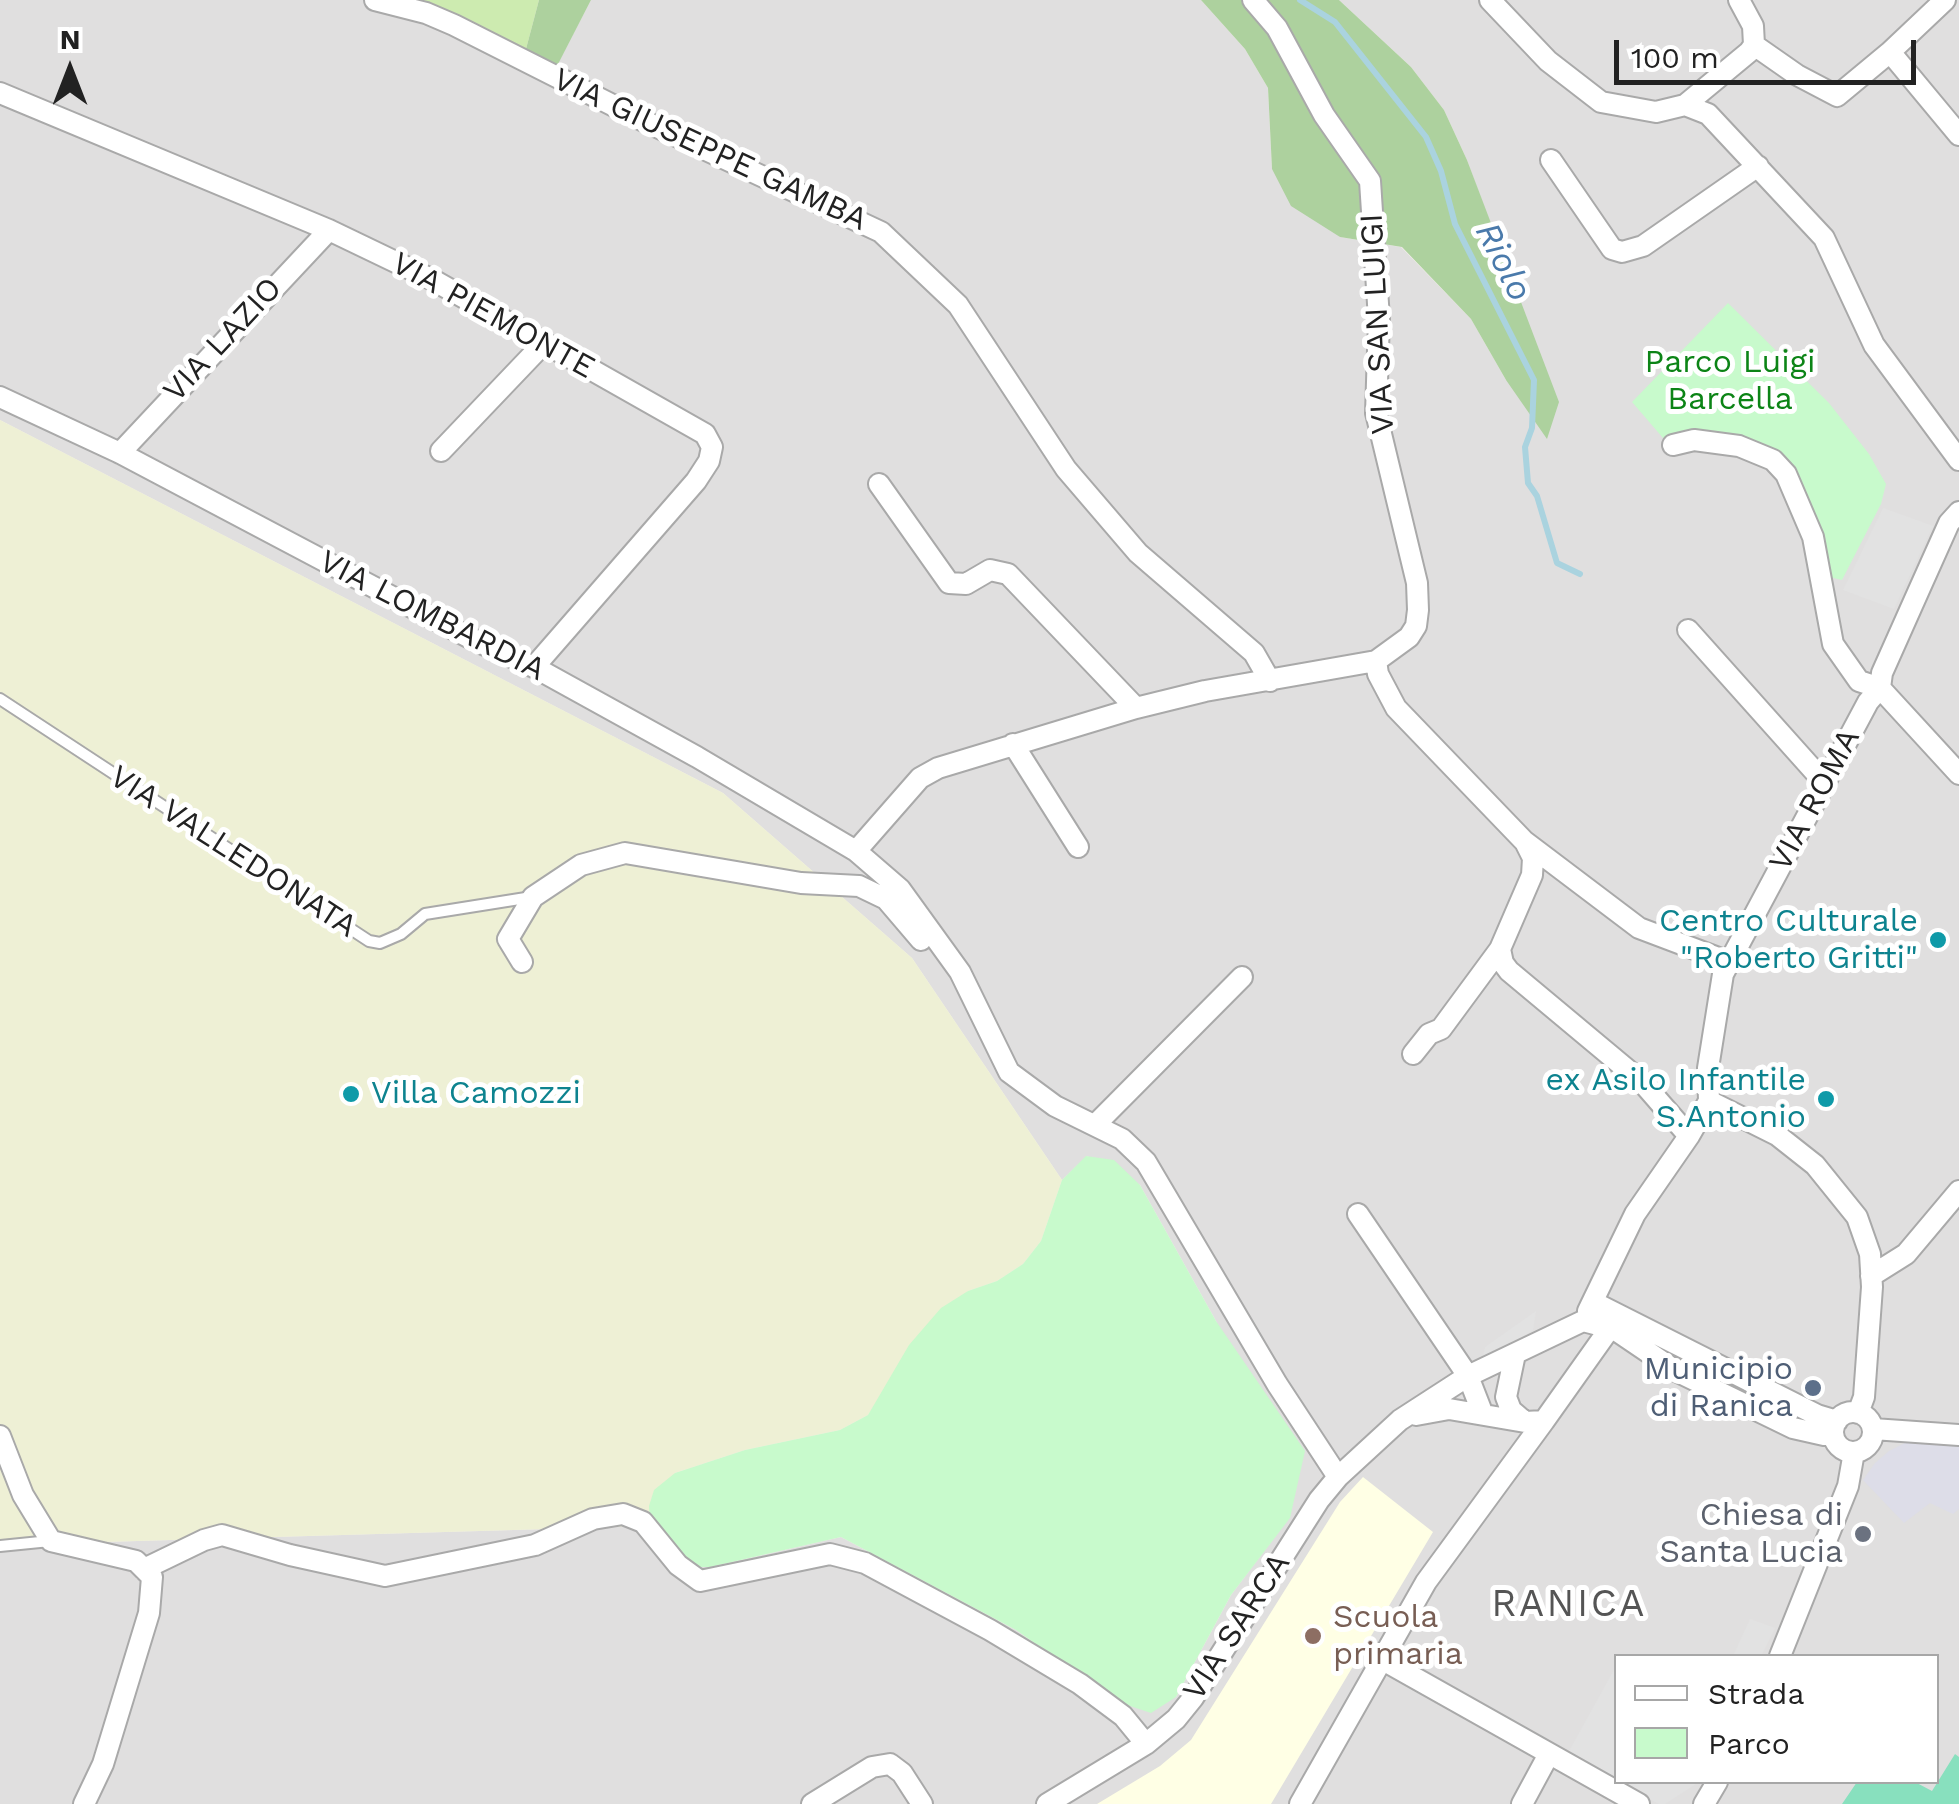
<!DOCTYPE html>
<html>
<head>
<meta charset="utf-8">
<style>
	body { margin:0 }
	#map { position:relative; width:1959px; height:1804px; overflow:hidden; background:#f2efe9; font-family:"Work Sans",sans-serif }
	canvas { display:block }
	.legend { position:absolute; left:1614px; top:1654px; width:325px; height:130px; box-sizing:border-box; background:#fff; border:2px solid #a7a7a7; margin:0; padding:12px 18px; list-style:none; font-size:30px; color:#222 }
	.legend li { display:flex; align-items:center; gap:20px; height:50px }
	.legend b { width:50px; border:2px solid #a7a7a7 }
	.north { position:absolute; left:20px; top:20px; width:100px; height:100px; -webkit-text-stroke:8px #fff; paint-order:stroke; rotate:0deg; font-size:28px; font-weight:700; line-height:40px; text-align:center; color:#222 }
	.north::after { content:''; display:block; margin:auto; width:35px; height:45px; background:#222; clip-path:polygon(50% 0,100% 100%,50% 72%,0 100%) }
	.scale { position:absolute; left:1614px; top:40px; width:302px; height:45px; box-sizing:border-box; border:5px solid #222; border-top:0; padding-left:12px; font-size:30px; line-height:35px; white-space:nowrap; color:#222; -webkit-text-stroke:8px #fff; paint-order:stroke }
</style>
</head>
<body>
<div id="map">
<canvas width="1959" height="1804"></canvas>
<ul class="legend">
<li><b style="height:12px;background:#fff"></b>Strada</li>
<li><b style="height:28px;background:#c8facc"></b>Parco</li>
</ul>
<div class="north">N</div>
<div class="scale">100 m</div>
</div>
<script>
const ctx = document.querySelector('canvas').getContext('2d');
ctx.lineJoin = 'round';
function fillPath(path, color) { ctx.fillStyle = color; ctx.fill(path, 'evenodd'); }
const toPath = rows => new Path2D(rows.map(r => 'M' + r).join(''));
function trace(path, color, width, dash) { ctx.strokeStyle = color; ctx.lineWidth = width; ctx.lineCap = dash ? 'butt' : 'round'; ctx.setLineDash(dash || []); ctx.stroke(path); }
function drawText(font, color, halo, rows, align = 'center') {
  ctx.font = font + ' "Work Sans",sans-serif'; ctx.lineWidth = 10; ctx.setLineDash([]); ctx.textBaseline = 'middle'; ctx.strokeStyle = halo; ctx.fillStyle = color; for (const [text, x, y, turn = 0] of rows) {
    ctx.save(); ctx.translate(x, y); ctx.rotate((+turn || 0) * Math.PI / 180); ctx.textAlign = isNaN(turn) ? turn : align; if (halo) ctx.strokeText(text, 0, 0); ctx.fillText(text, 0, 0); ctx.restore();
  }
}
fillPath(toPath([
	[0,0,417,0,434,4,492,36,526,49,555,69,591,0,1201,0,1245,49,1268,88,1272,169,1340,237,1401,247,1471,319,1506,380,1499,248,1467,160,1444,110,1411,67,1339,0,1959,0,1959,1804,0,1804,0,1545,650,1526,710,1567,841,1537,1016,1630,1118,1702,1176,1697,1231,1595,1289,1518,1216,1321,1140,1185,1087,1156,1062,1180,912,958,723,793,0,420],
	[1616,1656,1936,1656,1936,1782,1616,1782]
]), '#e0dfdf');
fillPath(toPath([
	[1363,1477,1433,1532,1271,1804,1097,1804,1160,1766,1191,1740,1340,1502]
]), '#ffffe5');
fillPath(toPath([
	[0,420,723,793,912,958,1062,1180,1041,1241,1023,1264,997,1281,968,1291,868,1415,840,1430,745,1450,675,1473,650,1526,0,1545]
]), '#eef0d5');
fillPath(toPath([
	[417,0,539,0,526,49,492,36,434,4]
]), '#cdebb0');
fillPath(toPath([
	[539,0,591,0,555,70,526,49],
	[1201,0,1339,0,1411,67,1444,110,1467,160,1559,402,1547,439,1506,380,1471,319,1402,247,1340,237,1291,206,1272,169,1268,88,1245,49]
]), '#add19e');
fillPath(toPath([
	[1728,303,1829,403,1869,454,1886,484,1881,504,1842,580,1829,577,1781,459,1682,435,1663,438,1632,402],
	[1086,1156,1114,1160,1140,1185,1216,1321,1305,1451,1290,1518,1231,1595,1176,1697,1151,1713,1118,1702,1016,1630,841,1537,710,1567,695,1567,679,1561,650,1526,649,1506,654,1490,675,1473,745,1450,840,1430,868,1415,909,1345,941,1308,968,1291,997,1281,1023,1264,1041,1241,1062,1180]
]), '#c8facc');
fillPath(toPath([
	[1955,1754,1959,1757,1959,1804,1842,1804,1857,1782,1915,1782,1932,1791]
]), '#88e0be');
fillPath(toPath([
	[1883,508,1933,526,1894,609,1843,590],
	[1536,1311,1533,1330,1481,1365,1485,1347],
	[1750,1619,1775,1628,1761,1656,1733,1656],
	[1616,1666,1616,1781,1568,1753],
	[1618,1782,1699,1782,1665,1804,1659,1804]
]), '#e2e2e2');
fillPath(toPath([
	[1933,1437,1959,1440,1959,1509,1953,1514,1930,1503,1904,1523,1863,1480,1875,1463,1889,1451,1907,1442]
]), '#dddde8');
trace(toPath([
	[1300,0,1335,22,1426,137,1441,171,1455,224,1534,380,1532,428,1525,447,1528,483,1537,496,1557,563,1580,574]
]), '#aad3df', 6);
const lane = toPath([
	[0,699,369,941,380,943,401,934,425,914,532,897],
	[0,1546,50,1541]
]);
const street = toPath([
	[375,0,426,13,454,25,644,121,881,232,958,305,1066,469,1138,553,1254,653,1270,681],
	[1253,0,1277,28,1324,115,1370,181,1379,319,1376,413,1417,583,1418,610,1416,626,1409,637,1376,661],
	[1490,0,1548,61,1601,102,1656,112,1685,105,1749,52,1754,45,1753,26,1739,0],
	[1754,45,1797,75,1837,96,1890,52,1945,0],
	[1890,52,1959,135],
	[0,93,329,230,433,280,705,434,712,447,709,461,696,481,534,667],
	[1685,105,1708,114,1824,238,1874,345,1959,460],
	[1551,160,1612,249,1622,252,1643,246,1758,166],
	[0,397,120,453,472,639,534,667,697,757,856,851,900,889,960,972,1009,1072,1055,1106,1122,1139,1146,1162,1277,1384,1338,1477],
	[1673,445,1694,440,1739,446,1773,460,1786,474,1813,537,1833,644,1859,681,1880,688],
	[441,451,544,343],
	[120,453,329,230],
	[879,484,949,583,966,584,990,570,1008,574,1136,708],
	[1688,630,1824,782],
	[1880,688,1959,774],
	[1013,744,1078,847],
	[856,851,920,778,938,768,1136,708,1205,691,1376,661,1378,674,1396,708,1524,841,1639,928,1729,962],
	[1500,949,1503,963,1509,971,1642,1082,1689,1136],
	[522,962,508,939,533,897,581,865,625,853,801,883,859,886,886,899,921,940],
	[1413,1054,1429,1034,1441,1029,1500,949,1532,875,1533,858,1525,842],
	[1709,1101,1708,1068,1723,974,1868,702,1880,688,1882,673,1919,590,1949,523,1959,512],
	[1709,1101,1777,1135,1815,1165,1857,1217,1870,1254,1872,1287,1864,1397,1858,1413],
	[1095,1125,1242,977],
	[1358,1214,1468,1376,1482,1412],
	[1871,1276,1906,1254,1959,1191],
	[1593,1302,1817,1415,1837,1421],
	[1588,1311,1635,1214,1689,1136,1709,1101],
	[1515,1354,1506,1397,1511,1410,1525,1422],
	'1833 1432a20 20 0 1 1 40 0a20 20 0 1 1-40 0Z',
	[1416,1415,1449,1409,1525,1422,1544,1421,1610,1328],
	[1873,1429,1959,1435],
	[0,1436,23,1495,51,1541,136,1561,152,1577,149,1613,103,1764,84,1804],
	[144,1569,204,1540,222,1535,290,1555,385,1576,535,1545,593,1519,623,1514,643,1522,678,1565,700,1581,830,1554,865,1563,990,1630,1080,1684,1123,1716,1146,1744],
	[1780,1656,1848,1486,1854,1452],
	[1383,1660,1639,1804],
	[812,1804,872,1767,890,1764,902,1773,922,1804],
	[1047,1804,1146,1744,1176,1719,1193,1698,1319,1500,1338,1477,1400,1420,1468,1376,1583,1321,1614,1329,1676,1371,1793,1428,1824,1435,1833,1433],
	[1300,1804,1426,1582,1544,1421],
	[1522,1804,1549,1754],
	[1704,1804,1717,1782]
]);
trace(lane, '#a9a9a9', 14);
trace(street, '#a9a9a9', 24);
trace(lane, '#fff', 10);
trace(street, '#fff', 20);
for (const [x, y, r, color] of [
	[1938,940,10,"#0f9aa8"],
	[351,1094,10,"#0f9aa8"],
	[1826,1099,10,"#0f9aa8"],
	[1813,1388,10,"#5c6f8a"],
	[1863,1534,10,"#6b7280"],
	[1313,1636,10,"#8d6e63"]
]) { const dot = new Path2D(); dot.arc(x, y, r, 0, 2 * Math.PI); ctx.fillStyle = color; ctx.fill(dot); trace(dot, '#fff', 4); }
drawText('32px', '#222', '#fff', [
	["VIA GIUSEPPE GAMBA",710,150,25],
	["VIA PIEMONTE",493,316,29],
	["VIA SAN LUIGI",1378,324,-93],
	["VIA LAZIO",223,340,-47],
	["VIA LOMBARDIA",432,616,27],
	["VIA ROMA",1815,800,-62],
	["VIA VALLEDONATA",233,852,33],
	["VIA SARCA",1237,1627,-57]
]);
drawText('32px', '#0c8416', '#fff', [
	["Parco Luigi",1730,363],
	["Barcella",1730,400]
]);
drawText('32px', '#0d838f', '#fff', [
	["Centro Culturale",1918,922],
	["\"Roberto Gritti\"",1918,959],
	["ex Asilo Infantile",1806,1081],
	["S.Antonio",1806,1118],
	["Villa Camozzi",371,1094,"left"]
], 'right');
drawText('32px', '#4e5e75', '#fff', [
	["Municipio",1793,1370],
	["di Ranica",1793,1407]
], 'right');
drawText('32px', '#5b616d', '#fff', [
	["Chiesa di",1843,1516],
	["Santa Lucia",1843,1553]
], 'right');
drawText('32px', '#785e54', '#fff', [
	["Scuola",1333,1618],
	["primaria",1333,1655]
], 'left');
drawText('italic 35px', '#4a7aab', '#fff', [
	["Riolo",1503,262,63]
]);
ctx.letterSpacing = '2.5px';
drawText('38px', '#555', '#fff', [
	["RANICA",1569,1605]
]);
ctx.letterSpacing = '0px';
</script>
</body>
</html>
